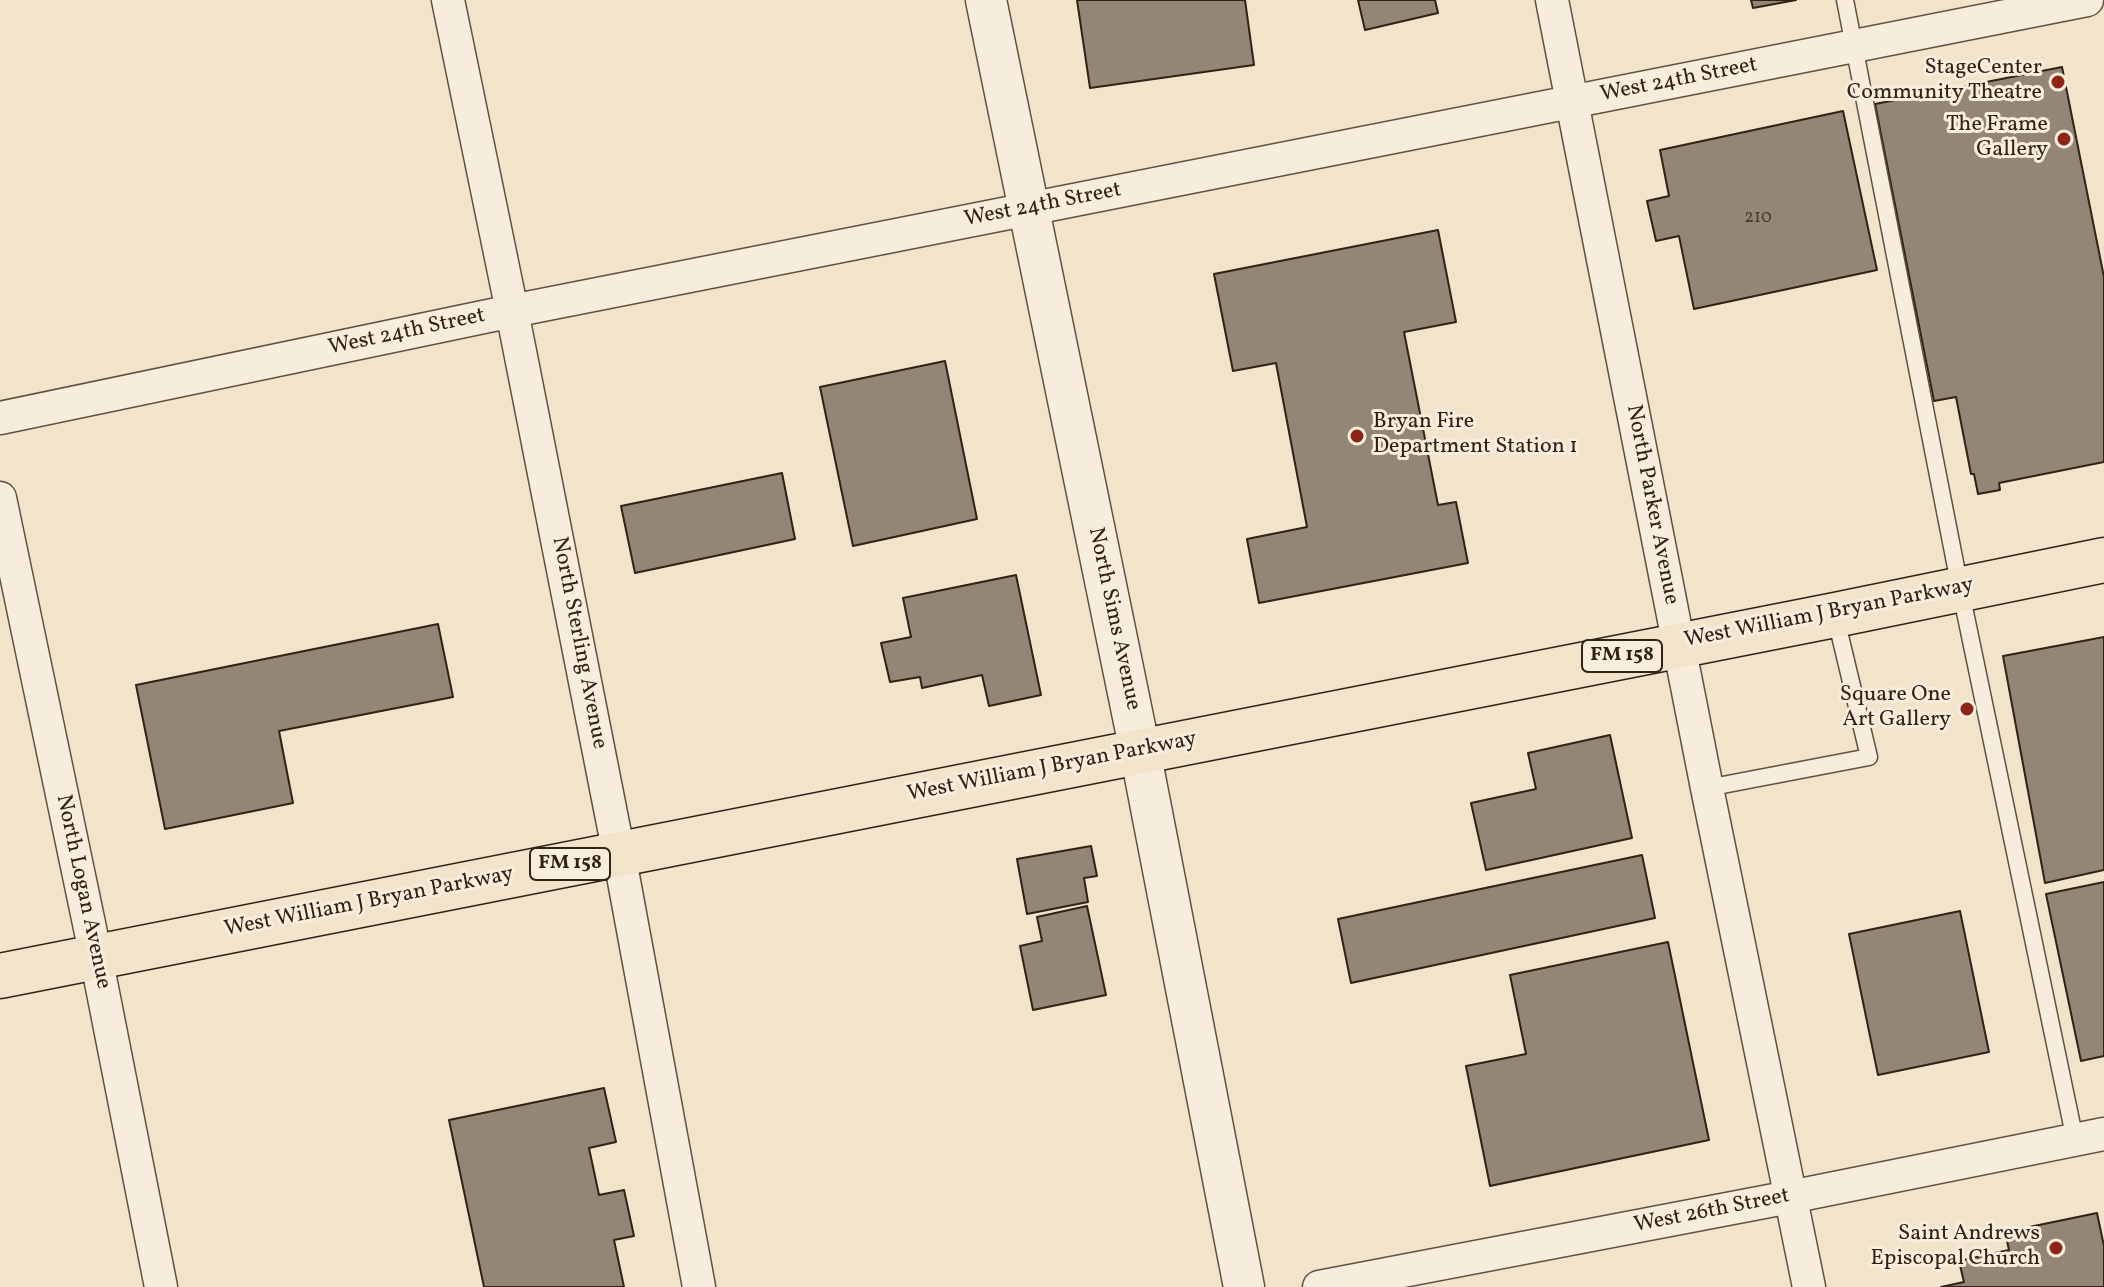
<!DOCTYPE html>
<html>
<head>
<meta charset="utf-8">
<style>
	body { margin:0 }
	canvas { display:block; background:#f2e3cb }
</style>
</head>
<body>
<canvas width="2104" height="1287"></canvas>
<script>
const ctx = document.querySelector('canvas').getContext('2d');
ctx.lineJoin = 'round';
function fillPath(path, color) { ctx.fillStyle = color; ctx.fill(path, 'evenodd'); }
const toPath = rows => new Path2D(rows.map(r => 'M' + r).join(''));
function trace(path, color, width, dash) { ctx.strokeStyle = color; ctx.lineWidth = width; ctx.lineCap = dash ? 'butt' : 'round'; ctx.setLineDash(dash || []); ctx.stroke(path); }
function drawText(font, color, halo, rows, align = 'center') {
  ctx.font = font + ' Vollkorn,serif'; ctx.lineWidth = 6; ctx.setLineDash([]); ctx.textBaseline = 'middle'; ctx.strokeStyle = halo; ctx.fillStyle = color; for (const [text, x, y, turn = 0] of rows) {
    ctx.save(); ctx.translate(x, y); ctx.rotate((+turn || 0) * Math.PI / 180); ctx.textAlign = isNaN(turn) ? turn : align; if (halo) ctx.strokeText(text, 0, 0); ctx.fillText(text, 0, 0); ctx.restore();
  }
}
const building = toPath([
	[1077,0,1245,0,1254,65,1090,88,1077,0],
	[1358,0,1435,0,1438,13,1365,30,1358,0],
	[1751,0,1796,0,1753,8,1751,0],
	[2062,67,2104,277,2104,462,1999,483,2000,490,1978,494,1974,474,1971,474,1956,397,1934,401,1875,104,2062,67],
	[1843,111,1877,270,1694,309,1679,236,1656,241,1647,201,1669,196,1660,150,1843,111],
	[1438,230,1456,322,1404,332,1438,505,1456,502,1468,563,1259,603,1247,539,1307,527,1276,363,1233,371,1214,274,1438,230],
	[945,361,977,519,853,546,820,387,945,361],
	[782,473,795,539,635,573,621,506,782,473],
	[1016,575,1041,695,989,706,982,675,922,688,920,677,890,682,881,643,911,637,903,598,1016,575],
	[438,624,453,697,279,731,293,803,165,829,136,685,438,624],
	[2104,637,2104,870,2045,883,2003,656,2104,637],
	[1610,735,1632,838,1486,870,1471,803,1536,789,1528,753,1610,735],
	[1091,846,1097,876,1084,878,1088,902,1027,914,1017,859,1091,846],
	[1642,855,1655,918,1351,983,1338,919,1642,855],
	[2104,882,2104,1056,2081,1061,2046,894,2104,882],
	[1087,906,1106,995,1033,1010,1020,946,1042,941,1037,917,1087,906],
	[1960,911,1989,1052,1878,1075,1849,934,1960,911],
	[1668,942,1709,1140,1490,1186,1466,1066,1526,1054,1510,975,1668,942],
	[604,1088,616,1142,589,1148,599,1195,624,1190,634,1236,614,1240,624,1287,484,1287,449,1120,604,1088],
	[2097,1213,2104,1246,2104,1287,1941,1287,1964,1282,1959,1261,2009,1250,2005,1232,2097,1213]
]);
fillPath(building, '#948674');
trace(building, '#2f2216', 2);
const service = toPath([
	[1845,0,1960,588,2075,1140],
	[1707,788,1869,757,1835,615]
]);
const minor = toPath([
	[448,0,512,311,619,854,699,1287],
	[1552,0,1707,788,1809,1287],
	[0,418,512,311,2087,0],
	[0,498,96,957,161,1287],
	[1319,1287,1790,1197,2104,1134]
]);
const tertiary = toPath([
	[986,0,1140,751,1244,1287]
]);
const primary = toPath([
	[0,976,1835,615,2104,560]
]);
trace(service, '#605243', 19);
trace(minor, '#605243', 35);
trace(tertiary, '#605243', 43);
trace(primary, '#2f2216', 47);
trace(service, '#f7eddd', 16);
trace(minor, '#f7eddd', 32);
trace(tertiary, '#f7eddd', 40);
trace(primary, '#f2e3cb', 44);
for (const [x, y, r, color] of [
	[2058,82,8,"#8f2418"],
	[2064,139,8,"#8f2418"],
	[1357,436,8,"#8f2418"],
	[1967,709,8,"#8f2418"],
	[2056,1248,8,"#8f2418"]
]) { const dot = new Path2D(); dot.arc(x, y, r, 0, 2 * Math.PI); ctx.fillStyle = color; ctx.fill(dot); trace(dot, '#f7eddd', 3); }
drawText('18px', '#483b2e', null, [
	["210",1758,219]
]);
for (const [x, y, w] of [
	[1622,656,80],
	[570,864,80]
]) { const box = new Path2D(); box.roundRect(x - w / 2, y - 16, w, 32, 6); ctx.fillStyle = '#f7eddd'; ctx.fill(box); trace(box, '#2f2216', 2); }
drawText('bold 20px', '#2f2216', null, [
	["FM 158",1622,656],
	["FM 158",570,864]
]);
drawText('22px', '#2f2216', '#f7eddd', [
	["StageCenter",2042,69],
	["Community Theatre",2042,94],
	["The Frame",2048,126],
	["Gallery",2048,151],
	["Bryan Fire",1373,423,"left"],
	["Department Station 1",1373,448,"left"],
	["Square One",1951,696],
	["Art Gallery",1951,721],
	["Saint Andrews",2040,1235],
	["Episcopal Church",2040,1260]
], 'right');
drawText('22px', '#2f2216', '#f7eddd', [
	["West 24th Street",1679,81,-11],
	["West 24th Street",1043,206,-11],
	["West 24th Street",407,333,-12],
	["North Parker Avenue",1651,505,79],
	["West William J Bryan Parkway",1829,614,-11],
	["North Sims Avenue",1113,619,78],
	["North Sterling Avenue",578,643,79],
	["West William J Bryan Parkway",1052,768,-11],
	["North Logan Avenue",82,892,78],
	["West William J Bryan Parkway",369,903,-11],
	["West 26th Street",1712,1212,-11]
]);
</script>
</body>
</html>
